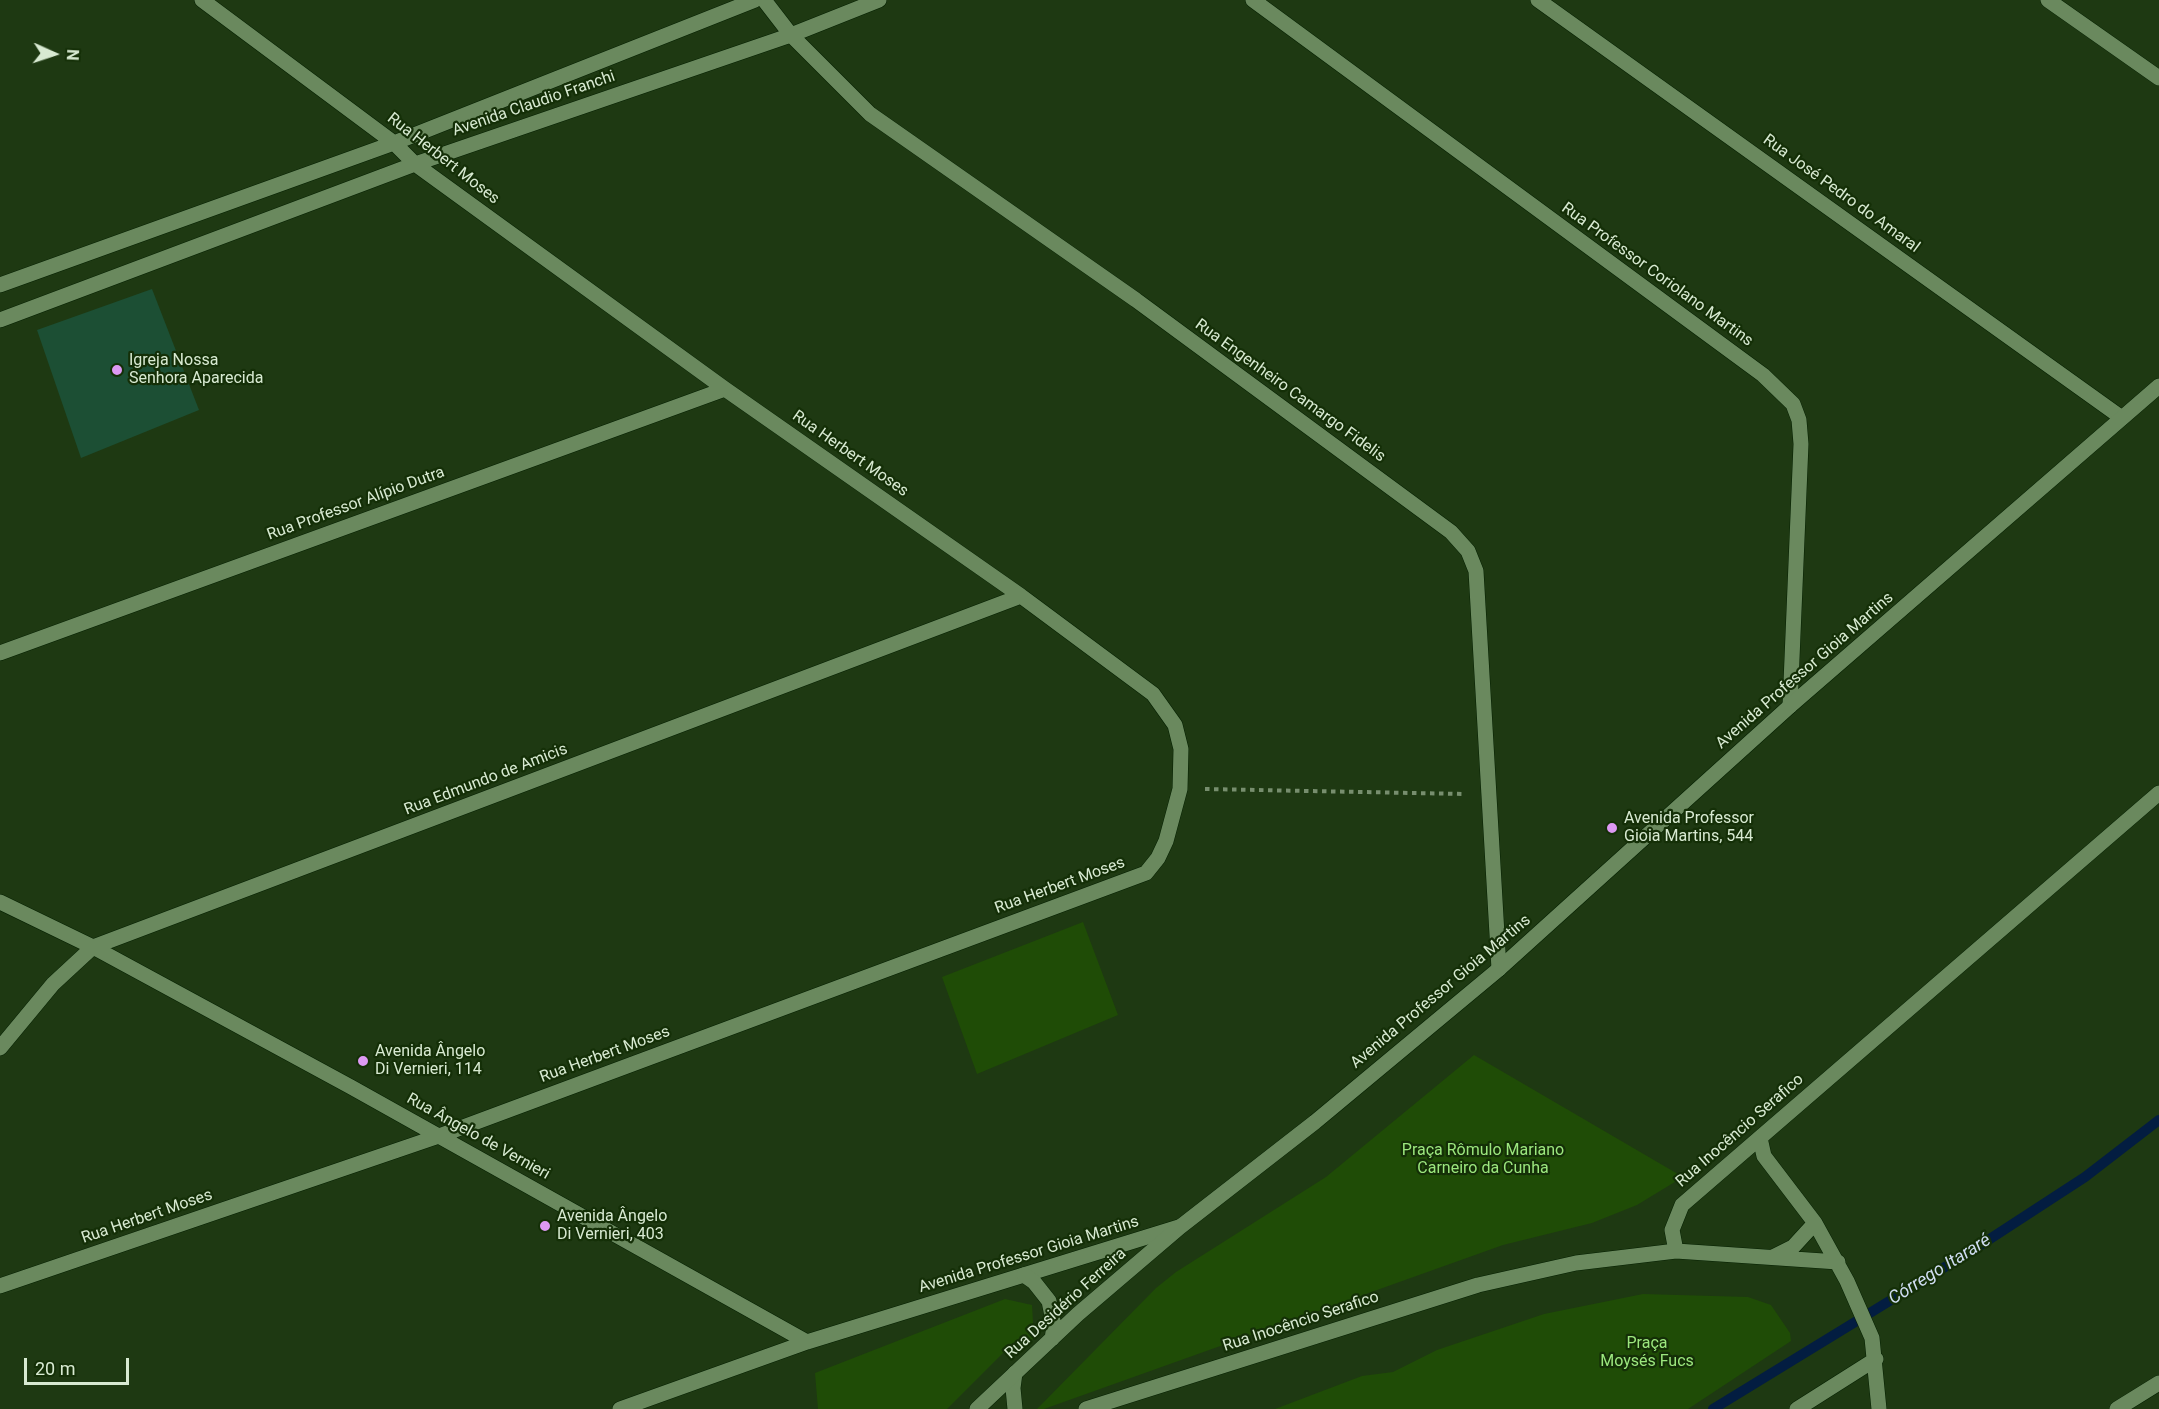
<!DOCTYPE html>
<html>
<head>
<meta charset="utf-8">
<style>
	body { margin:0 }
	#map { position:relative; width:2159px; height:1409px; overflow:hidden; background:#1e3912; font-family:Roboto,sans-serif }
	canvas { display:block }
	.north { position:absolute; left:24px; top:24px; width:60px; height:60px; -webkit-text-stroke:4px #142f07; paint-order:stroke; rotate:93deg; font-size:16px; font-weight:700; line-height:24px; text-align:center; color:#d8ead2 }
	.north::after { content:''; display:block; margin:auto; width:21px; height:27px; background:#d8ead2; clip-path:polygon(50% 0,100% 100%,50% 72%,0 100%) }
	.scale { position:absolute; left:24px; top:1358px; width:105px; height:27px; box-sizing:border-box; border:3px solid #d8ead2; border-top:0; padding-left:8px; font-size:18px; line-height:21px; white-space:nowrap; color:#d8ead2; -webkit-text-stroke:4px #142f07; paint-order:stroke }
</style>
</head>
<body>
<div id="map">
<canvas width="2159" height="1409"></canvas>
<div class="north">N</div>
<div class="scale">20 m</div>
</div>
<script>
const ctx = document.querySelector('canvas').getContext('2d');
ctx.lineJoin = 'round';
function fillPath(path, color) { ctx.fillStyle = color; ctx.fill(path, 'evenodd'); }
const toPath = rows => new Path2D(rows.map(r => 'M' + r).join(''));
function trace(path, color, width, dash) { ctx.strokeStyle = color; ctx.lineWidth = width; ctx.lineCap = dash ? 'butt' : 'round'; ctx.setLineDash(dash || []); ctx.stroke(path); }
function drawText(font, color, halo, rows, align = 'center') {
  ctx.font = font + ' Roboto,sans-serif'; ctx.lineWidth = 4.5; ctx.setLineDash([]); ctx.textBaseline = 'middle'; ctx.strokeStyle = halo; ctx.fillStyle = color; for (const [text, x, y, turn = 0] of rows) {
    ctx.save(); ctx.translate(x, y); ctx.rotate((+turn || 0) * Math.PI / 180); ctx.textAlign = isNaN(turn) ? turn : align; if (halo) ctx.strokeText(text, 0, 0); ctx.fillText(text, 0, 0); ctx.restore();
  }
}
fillPath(toPath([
	[1083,922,1118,1015,977,1074,942,977],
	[1474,1055,1683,1177,1637,1205,1592,1223,1503,1245,1044,1409,1037,1409,1156,1288,1176,1272,1326,1177],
	[1643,1294,1748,1297,1771,1305,1790,1333,1791,1341,1688,1409,1275,1409,1362,1376,1393,1372,1437,1350,1544,1314],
	[1005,1299,1032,1305,1034,1339,1010,1346,947,1409,818,1409,815,1373]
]), '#1f4c06');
trace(toPath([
	[1713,1409,1976,1248,2085,1177,2159,1120]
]), '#031d41', 10);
fillPath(toPath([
	[152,289,199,410,81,458,37,330]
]), '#1c4f34');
const minor = toPath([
	[764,0,791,35,870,114,1136,300,1451,532,1468,551,1476,571,1499,969],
	[1253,0,1763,375,1793,404,1799,420,1801,444,1790,706],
	[1538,0,2122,418],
	[2048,0,2159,78],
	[0,285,394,143,755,0],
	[0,320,415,164,791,35,879,0],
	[0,653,725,389],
	[0,902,93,947,351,1087,807,1342],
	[0,1048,53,984,93,947,1021,596],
	[1760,1138,1764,1156,1815,1223,1847,1281,1872,1338,1879,1409],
	[1676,1251,1672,1230,1682,1205,2159,793],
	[1773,1257,1793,1247,1815,1223],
	[0,1286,439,1136,1146,873,1158,858,1166,841,1180,789,1181,749,1175,725,1153,694,1021,596,725,389,415,164,394,143,202,0],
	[1015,1373,1013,1388,1015,1409],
	[620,1409,807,1342,1179,1227],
	[1086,1409,1478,1285,1576,1263,1676,1251,1838,1262],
	[1797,1409,1876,1359],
	[2117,1409,2159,1383]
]);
const tertiary = toPath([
	[1024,1275,1034,1282,1049,1301,1054,1326,1052,1339],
	[977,1409,1078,1314,1180,1227,1315,1122,1499,969,1790,706,2159,386]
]);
trace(minor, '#052000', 16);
trace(tertiary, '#052000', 16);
trace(toPath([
	[1205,789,1465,794]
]), '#778e6e', 4, [4.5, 4.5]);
trace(minor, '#6a895e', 15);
trace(tertiary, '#6a895e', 15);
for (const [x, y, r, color] of [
	[117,370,6,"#dd99f3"],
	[1612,828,6,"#dd99f3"],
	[363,1061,6,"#dd99f3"],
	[545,1226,6,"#dd99f3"]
]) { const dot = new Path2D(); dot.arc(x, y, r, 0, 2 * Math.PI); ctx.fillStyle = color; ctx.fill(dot); trace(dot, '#142f07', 2); }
drawText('16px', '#d8ead2', '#142f07', [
	["Avenida Claudio Franchi",534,104,-19],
	["Rua Herbert Moses",443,159,38],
	["Rua José Pedro do Amaral",1841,194,36],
	["Rua Professor Coriolano Martins",1657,275,36],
	["Rua Engenheiro Camargo Fidelis",1290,391,36],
	["Rua Herbert Moses",850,454,35],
	["Rua Professor Alípio Dutra",356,504,-20],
	["Avenida Professor Gioia Martins",1805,671,-41],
	["Rua Edmundo de Amicis",486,780,-21],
	["Rua Herbert Moses",1060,886,-20],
	["Avenida Professor Gioia Martins",1441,992,-40],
	["Rua Herbert Moses",605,1055,-20],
	["Rua Inocêncio Serafico",1740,1131,-41],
	["Rua Ângelo de Vernieri",478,1137,29],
	["Rua Herbert Moses",147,1217,-19],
	["Avenida Professor Gioia Martins",1029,1255,-17],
	["Rua Desidério Ferreira",1066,1304,-42],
	["Rua Inocêncio Serafico",1301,1322,-18]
]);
drawText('16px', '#d8ead2', '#142f07', [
	["Igreja Nossa",129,361],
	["Senhora Aparecida",129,379],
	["Avenida Professor",1624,819],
	["Gioia Martins, 544",1624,837],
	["Avenida Ângelo",375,1052],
	["Di Vernieri, 114",375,1070],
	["Avenida Ângelo",557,1217],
	["Di Vernieri, 403",557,1235]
], 'left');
drawText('16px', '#9ce77e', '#142f07', [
	["Praça Rômulo Mariano",1483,1151],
	["Carneiro da Cunha",1483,1169],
	["Praça",1647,1344],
	["Moysés Fucs",1647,1362]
]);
drawText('italic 18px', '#cfddf1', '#142f07', [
	["Córrego Itararé",1940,1270,-32]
]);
</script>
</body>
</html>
